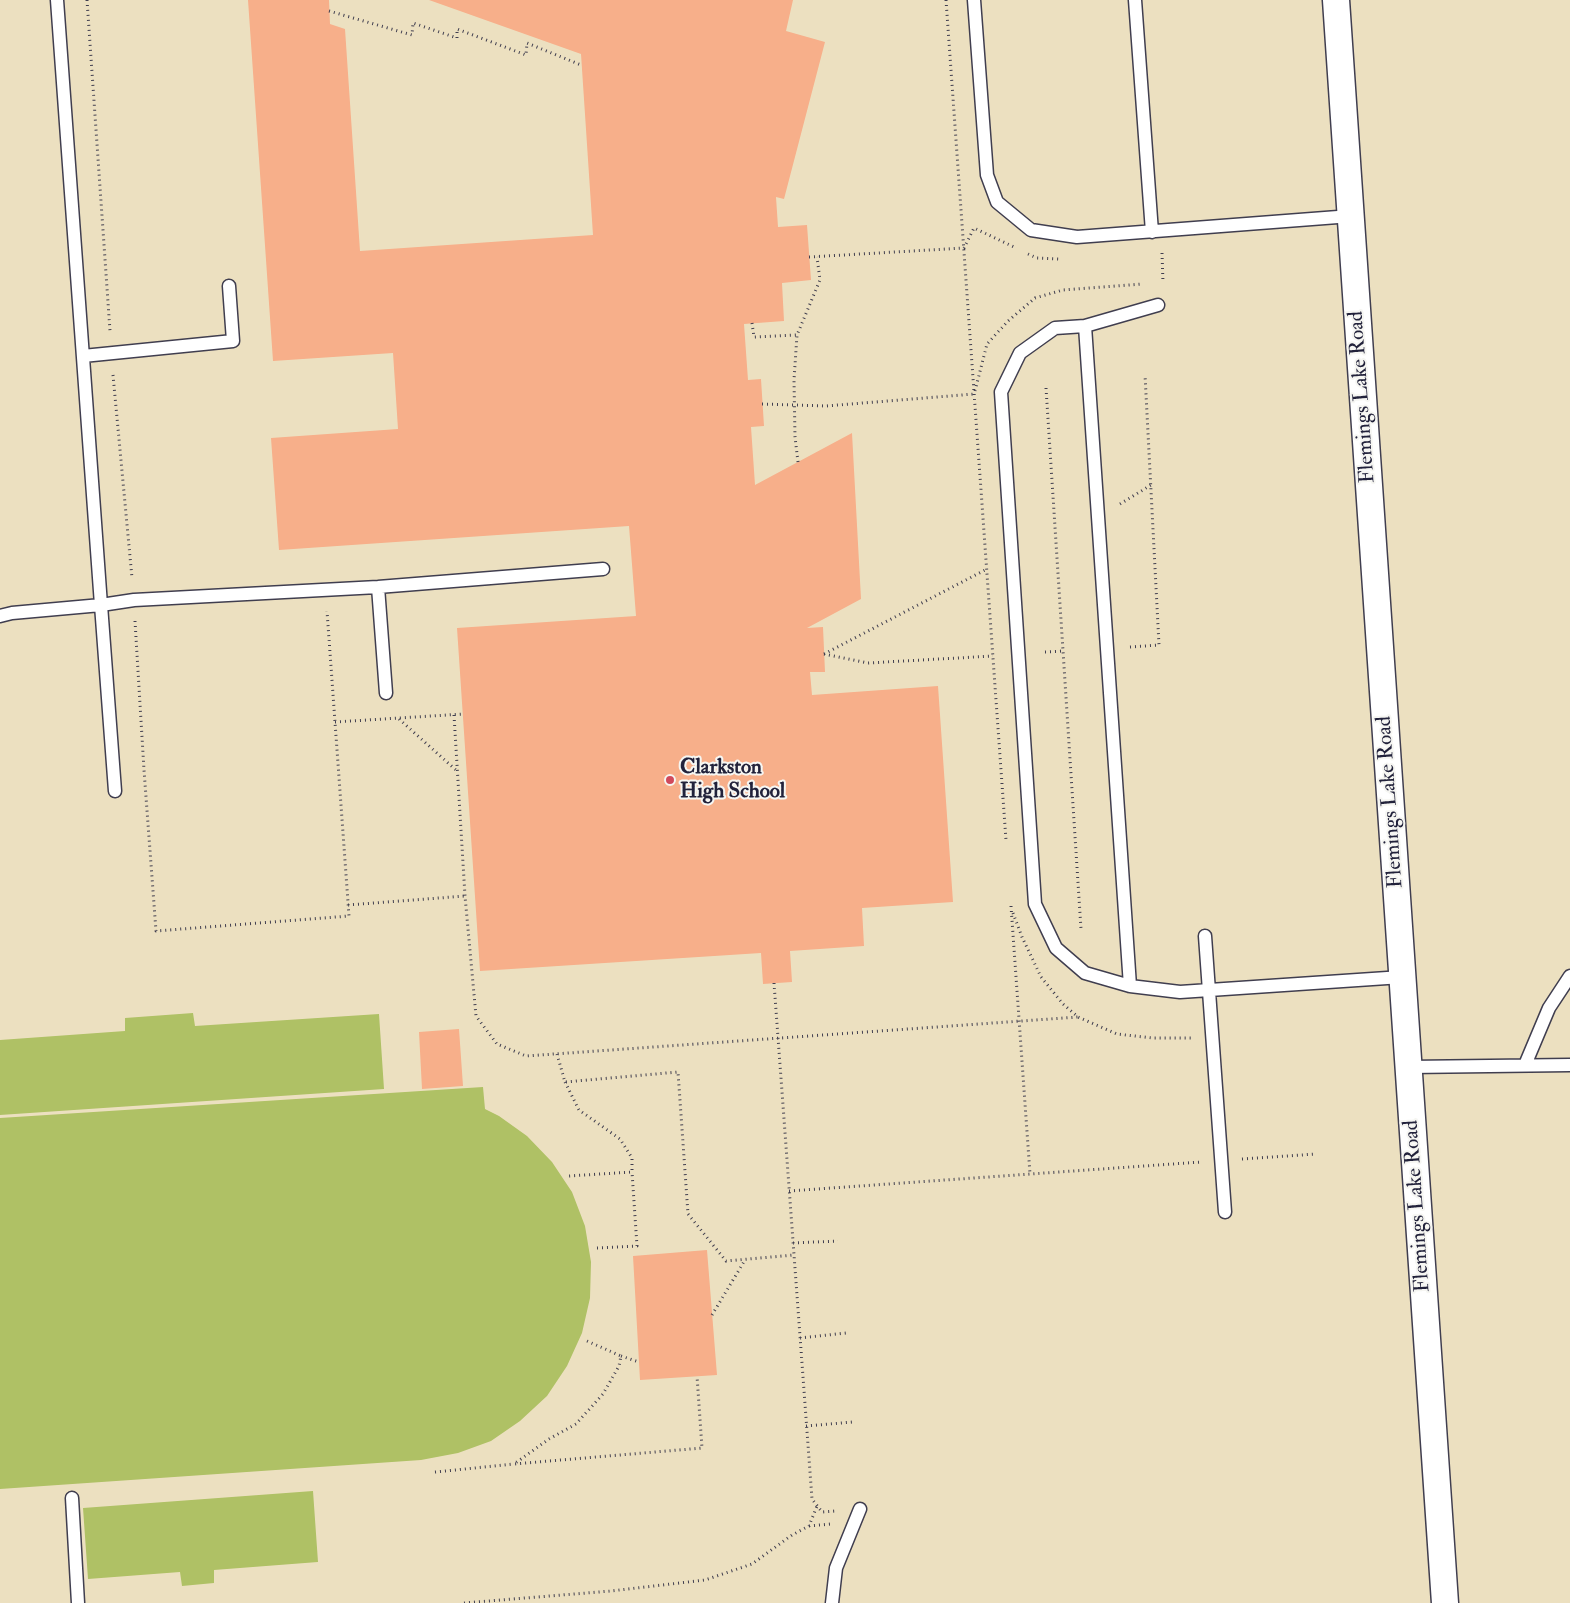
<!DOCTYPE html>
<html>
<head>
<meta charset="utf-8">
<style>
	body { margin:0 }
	canvas { display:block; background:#ece0c0 }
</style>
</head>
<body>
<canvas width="1570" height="1603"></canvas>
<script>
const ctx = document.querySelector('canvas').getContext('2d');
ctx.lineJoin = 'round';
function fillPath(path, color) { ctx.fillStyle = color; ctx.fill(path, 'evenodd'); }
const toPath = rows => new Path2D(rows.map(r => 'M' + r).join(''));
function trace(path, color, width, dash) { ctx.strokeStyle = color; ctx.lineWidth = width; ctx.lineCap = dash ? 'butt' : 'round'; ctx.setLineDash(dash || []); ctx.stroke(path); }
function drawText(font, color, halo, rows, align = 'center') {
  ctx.font = font + ' "IM FELL Double Pica",serif'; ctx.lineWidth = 4; ctx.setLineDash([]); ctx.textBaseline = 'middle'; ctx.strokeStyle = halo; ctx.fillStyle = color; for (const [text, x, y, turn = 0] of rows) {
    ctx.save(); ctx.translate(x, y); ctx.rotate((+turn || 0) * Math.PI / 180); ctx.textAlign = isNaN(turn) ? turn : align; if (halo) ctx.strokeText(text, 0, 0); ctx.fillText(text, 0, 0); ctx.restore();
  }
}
fillPath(toPath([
	[193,1013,195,1026,379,1014,384,1089,0,1115,0,1040,125,1031,125,1018],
	[483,1087,485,1109,499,1116,527,1136,552,1162,572,1192,585,1226,591,1262,590,1298,582,1333,567,1366,547,1396,520,1421,491,1441,458,1453,421,1460,0,1489,0,1118],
	[313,1491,318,1562,214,1570,214,1583,182,1586,180,1572,88,1579,83,1508]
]), '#afc165');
fillPath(toPath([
	[248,0,329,0,330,24,345,29,360,251,593,235,581,54,429,0,793,0,786,31,825,42,784,199,776,197,778,227,807,225,811,280,782,283,784,321,744,324,748,380,761,379,764,426,751,427,755,485,852,433,861,599,807,628,823,627,825,672,810,672,812,695,938,686,953,902,862,908,864,946,790,951,792,982,763,984,761,953,480,971,457,628,636,616,629,526,279,550,271,438,398,429,393,353,273,361],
	[459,1029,463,1086,422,1089,419,1032],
	[707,1250,717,1375,640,1380,633,1256]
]), '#f7af8a');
const service = toPath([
	[57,0,101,605,134,600,378,587,603,569],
	[974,0,987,175,997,202,1031,230,1077,237,1351,216],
	[1135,0,1152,232],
	[1158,305,1085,326,1055,328,1020,353,1001,392,1035,904,1056,948,1085,973,1130,986,1180,992,1402,977],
	[1085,326,1130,986],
	[83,356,233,341,229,286],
	[378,587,386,693],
	[0,616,12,613,101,605,115,791],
	[1205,936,1225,1212],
	[1525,1065,1549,1008,1570,976],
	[1409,1067,1570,1065],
	[72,1498,78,1603],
	[832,1603,836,1568,860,1509]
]);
const minor = toPath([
	[1336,0,1445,1603]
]);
trace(service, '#403e4f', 15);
trace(minor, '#403e4f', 29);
trace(toPath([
	[87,0,110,331],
	[946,0,1006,840],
	[329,11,412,35,413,23,457,38,457,29,526,55,527,43,581,65],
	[1162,253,1163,283],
	[1028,254,1037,258,1059,259],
	[809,257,964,248,974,228,1014,247],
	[752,323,754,337,797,335],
	[113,375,132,578],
	[1046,388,1081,929],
	[975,391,987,344,1008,321,1035,298,1063,290,1142,284],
	[762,404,826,406,974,394],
	[798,462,795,437,794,380,797,335,820,280,817,257],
	[1120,504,1151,485],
	[135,621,144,770,156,931,349,916,327,611],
	[1130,647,1159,645,1145,375],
	[1045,652,1063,651],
	[824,654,987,569],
	[824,654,868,663,993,656],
	[454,715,465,896,476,1016,497,1044,526,1056,1078,1017],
	[399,719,457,771],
	[335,722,463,714],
	[348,905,465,896],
	[1011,906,1030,1174],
	[1013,913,1022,937,1041,977,1063,1004,1078,1017,1117,1034,1153,1038,1191,1038],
	[774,983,812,1499,822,1512,835,1511],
	[557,1054,565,1082,678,1072,688,1214,726,1261,794,1255],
	[565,1082,579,1110,620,1139,632,1158,632,1172,569,1176],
	[1242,1159,1316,1154],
	[789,1191,1201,1162],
	[793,1243,838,1241],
	[597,1248,637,1246,632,1172],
	[712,1315,745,1260],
	[800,1338,846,1333],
	[587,1341,621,1356,619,1366,603,1394,576,1424,549,1439,514,1464,702,1448,697,1376],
	[621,1356,639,1362],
	[806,1426,853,1422],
	[435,1472,514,1464],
	[809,1526,831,1524],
	[464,1603,611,1591,705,1580,752,1564,792,1535,809,1526,817,1506]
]), '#403e4f', 3, [1, 4]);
trace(service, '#fff', 12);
trace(minor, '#fff', 26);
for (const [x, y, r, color] of [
	[670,780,5,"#d1495b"]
]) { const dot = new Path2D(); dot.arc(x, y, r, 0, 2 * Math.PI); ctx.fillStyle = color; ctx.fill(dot); trace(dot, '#f6f6f2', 2); }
drawText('21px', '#22223b', '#f6f6f2', [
	["Flemings Lake Road",1363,397,-94],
	["Flemings Lake Road",1391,802,-94],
	["Flemings Lake Road",1418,1206,-94]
]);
drawText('bold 21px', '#22223b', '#f6f6f2', [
	["Clarkston",680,768],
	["High School",680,792]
], 'left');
</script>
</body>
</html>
